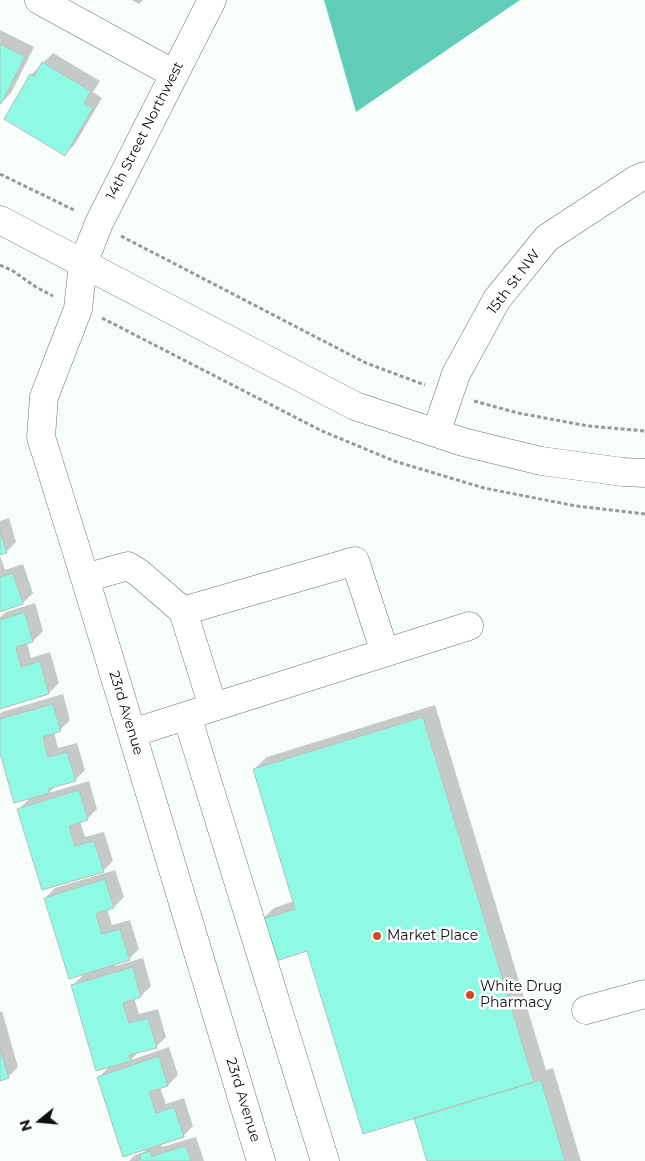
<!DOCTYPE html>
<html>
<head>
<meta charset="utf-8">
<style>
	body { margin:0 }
	#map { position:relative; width:645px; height:1161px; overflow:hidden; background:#f7fdfb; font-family:Montserrat,sans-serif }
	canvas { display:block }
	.north { position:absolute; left:15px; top:1096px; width:50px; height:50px; -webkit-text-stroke:4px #fff; paint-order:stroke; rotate:253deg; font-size:14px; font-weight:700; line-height:20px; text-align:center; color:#0d0f0f }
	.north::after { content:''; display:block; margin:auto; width:18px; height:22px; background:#0d0f0f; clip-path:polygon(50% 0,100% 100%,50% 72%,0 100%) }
</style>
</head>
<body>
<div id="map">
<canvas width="645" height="1161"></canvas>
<div class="north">N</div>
</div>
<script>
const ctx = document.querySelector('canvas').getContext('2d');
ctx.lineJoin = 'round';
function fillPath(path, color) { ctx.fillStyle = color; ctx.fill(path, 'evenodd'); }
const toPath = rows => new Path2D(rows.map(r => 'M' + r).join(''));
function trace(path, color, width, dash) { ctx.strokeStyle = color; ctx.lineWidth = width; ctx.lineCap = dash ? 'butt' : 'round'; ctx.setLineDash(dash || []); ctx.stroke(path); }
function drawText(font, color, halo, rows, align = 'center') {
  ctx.font = font + ' Montserrat,sans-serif'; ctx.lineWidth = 5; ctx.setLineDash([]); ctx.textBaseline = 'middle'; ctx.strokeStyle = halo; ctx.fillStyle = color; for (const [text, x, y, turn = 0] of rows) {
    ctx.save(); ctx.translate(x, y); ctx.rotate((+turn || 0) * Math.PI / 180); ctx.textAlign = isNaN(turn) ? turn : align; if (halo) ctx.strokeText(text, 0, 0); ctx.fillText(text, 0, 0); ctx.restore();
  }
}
fillPath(toPath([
	[324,0,520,0,356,112]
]), '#61cdb7');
fillPath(toPath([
	[132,0,143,0,139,4],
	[0,30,34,47,11,93,1,103],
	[53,53,100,81,93,92,102,98,75,144,65,154,31,75],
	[9,518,16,542,6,552,0,553,0,521],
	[0,555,5,570,23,564,33,593,23,603,0,610],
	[35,603,43,631,33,641,27,643,31,658,50,652,59,683,49,693,0,708,0,617,6,612],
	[63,694,70,720,60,730,54,732,58,748,77,743,85,770,75,780,56,786,48,793,89,781,97,809,87,819,80,821,85,837,104,832,113,861,103,871,19,809,30,798,0,749,0,714,2,712],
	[435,705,546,1070,553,1068,581,1161,428,1161,415,1117,308,950,261,920,274,908,294,901,254,769,267,757],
	[115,870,124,897,114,907,107,909,112,925,130,920,139,949,129,959,114,964,115,966,143,958,151,986,141,996,134,998,139,1014,158,1009,166,1037,156,1047,139,1051,131,1060,169,1047,178,1075,168,1085,160,1087,166,1104,184,1098,193,1126,183,1136,161,1143,162,1147,196,1137,204,1161,129,1161,135,1155,144,1152,149,1147,99,1077,110,1066,72,986,85,973,45,898,55,888],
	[2,1011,18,1067,8,1077,0,1079,0,1012]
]), '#0003');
const building = toPath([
	[0,44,25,57,1,104,0,104,0,44],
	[42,62,91,91,84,103,93,108,65,156,4,119,30,74,34,76,42,62],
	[0,530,7,553,0,555,0,530],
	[13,573,23,604,0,612,0,577,13,573],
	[25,612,33,642,16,647,21,667,40,661,49,694,0,709,0,620,25,612],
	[53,704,61,731,43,737,48,757,67,752,76,781,48,789,50,793,14,803,0,753,0,719,53,704],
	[423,717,534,1082,363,1134,307,951,273,962,260,920,295,909,253,769,423,717],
	[79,790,88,820,69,826,75,846,94,841,104,872,42,890,17,809,79,790],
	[105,879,114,908,96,914,102,934,120,929,130,960,69,979,44,898,105,879],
	[133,967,141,997,123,1003,129,1023,148,1018,157,1048,129,1055,131,1061,96,1071,71,985,133,967],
	[0,1048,9,1078,0,1081,0,1048],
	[159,1056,168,1086,149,1092,156,1113,174,1107,184,1137,123,1157,97,1077,159,1056],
	[541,1080,565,1161,427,1161,414,1118,541,1080],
	[186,1146,191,1161,135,1161,141,1159,140,1154,150,1151,152,1156,186,1146]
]);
fillPath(building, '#8ffae3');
trace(building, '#b8bebd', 1);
const minor = toPath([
	[39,0,174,74],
	[212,0,99,223,83,264,78,309,44,397,41,437,85,578,261,1161],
	[0,220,355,406,463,442,541,461,623,472,645,473],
	[436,433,456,374,497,299,547,238,637,179,645,176],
	[85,578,128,566,139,573,183,611,355,561,385,653],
	[183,611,213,707],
	[187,716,325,1161],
	[132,733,469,626],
	[586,1010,645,994]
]);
trace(minor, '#6c7270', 29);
trace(toPath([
	[0,174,76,211],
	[121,236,366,363,425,385],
	[0,265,13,271,36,287,53,296],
	[102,318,322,431,394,461,484,488,576,506,645,514],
	[474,401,518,413,588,426,645,431]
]), '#969a99', 3, [4, 2.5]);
trace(minor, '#fff', 28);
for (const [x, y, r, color] of [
	[377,936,5,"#d24a1b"],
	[470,995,5,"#d24a1b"]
]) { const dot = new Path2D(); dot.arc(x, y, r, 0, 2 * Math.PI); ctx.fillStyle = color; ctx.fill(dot); trace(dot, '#fff', 2); }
drawText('14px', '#0d0f0f', '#fff', [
	["14th Street Northwest",145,131,-63],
	["15th St NW",514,282,-53],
	["23rd Avenue",126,713,73],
	["23rd Avenue",243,1100,73]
]);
drawText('14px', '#0d0f0f', '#fff', [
	["Market Place",387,936],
	["White Drug",480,987],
	["Pharmacy",480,1003]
], 'left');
</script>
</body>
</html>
